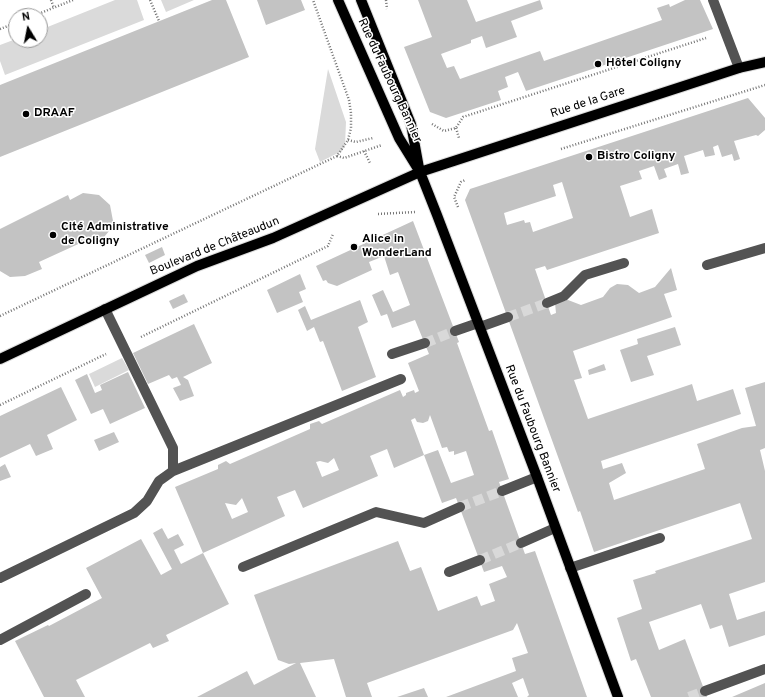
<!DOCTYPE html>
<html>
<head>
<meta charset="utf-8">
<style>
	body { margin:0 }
	#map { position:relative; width:765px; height:697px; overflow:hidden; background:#fff; font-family:Overpass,sans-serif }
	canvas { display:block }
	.north { position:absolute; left:8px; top:8px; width:40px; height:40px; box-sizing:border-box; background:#fff; border:1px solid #999; border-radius:50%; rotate:350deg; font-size:11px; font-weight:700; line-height:16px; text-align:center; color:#000 }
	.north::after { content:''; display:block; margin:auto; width:14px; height:18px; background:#000; clip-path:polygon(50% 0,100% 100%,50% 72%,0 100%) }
</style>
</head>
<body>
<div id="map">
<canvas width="765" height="697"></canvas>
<div class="north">N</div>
</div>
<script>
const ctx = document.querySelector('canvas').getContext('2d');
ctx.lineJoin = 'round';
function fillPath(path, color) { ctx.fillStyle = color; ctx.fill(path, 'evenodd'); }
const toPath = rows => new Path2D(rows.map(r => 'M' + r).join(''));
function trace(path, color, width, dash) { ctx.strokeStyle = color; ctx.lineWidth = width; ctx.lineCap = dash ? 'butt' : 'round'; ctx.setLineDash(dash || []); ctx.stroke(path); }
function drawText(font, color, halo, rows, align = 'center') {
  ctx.font = font + ' Overpass,sans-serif'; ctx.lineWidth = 3; ctx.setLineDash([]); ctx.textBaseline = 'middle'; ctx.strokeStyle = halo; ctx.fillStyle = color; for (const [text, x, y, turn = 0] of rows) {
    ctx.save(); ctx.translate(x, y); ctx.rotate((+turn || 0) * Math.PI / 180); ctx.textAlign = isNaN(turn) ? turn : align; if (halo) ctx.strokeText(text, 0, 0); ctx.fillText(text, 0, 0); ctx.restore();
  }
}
fillPath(toPath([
	[115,0,137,0,144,20,5,75,0,61,0,45,16,39,40,40,40,30],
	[161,0,194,0,166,12],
	[328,69,346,122,345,145,342,151,320,162,315,149],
	[122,358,129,370,95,387,89,374]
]), '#dadada');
fillPath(toPath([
	[212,0,226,0,249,57,0,157,0,85],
	[257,0,301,0,305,10,266,25],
	[418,0,467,0,476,22,540,0,543,9,511,21,517,37,486,48,482,36,471,40,471,43,441,54,447,68,454,66,460,79,540,51,544,61,662,20,657,8,669,4,670,7,685,0,700,0,713,29,526,91,518,72,505,77,508,87,498,91,501,100,446,118,430,112,404,47,432,37],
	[748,98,765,118,765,130,758,136,756,135,734,141,740,159,734,161,732,154,722,157,718,145,713,147,715,155,705,157,703,150,684,156,689,173,681,175,678,164,664,169,667,177,659,180,654,166,639,171,642,179,620,186,630,217,652,209,659,233,547,270,545,266,535,269,551,315,556,313,555,303,568,300,581,305,603,297,610,288,617,284,628,285,639,293,655,287,671,268,677,290,664,294,672,317,573,351,582,378,574,380,588,419,692,384,697,401,733,389,741,414,601,461,603,469,622,463,626,473,609,483,614,500,705,469,697,444,742,428,756,426,745,388,765,382,765,448,760,450,765,471,765,582,729,594,737,620,765,611,765,635,729,647,722,625,710,629,701,604,649,622,659,650,685,639,707,697,651,697,636,659,631,661,617,618,642,609,633,580,656,573,655,571,752,539,740,503,594,552,580,511,578,512,465,200,470,189],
	[562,182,573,218,533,232,530,222,525,223,524,220,507,225,504,213,556,196,553,185],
	[83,193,99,195,110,205,113,221,110,230,104,237,89,244,87,240,39,262,42,269,25,276,10,277,0,271,0,229,68,195,70,200],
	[413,221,459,342,457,343,489,431,492,430,509,479,499,482,521,543,525,554,535,551,587,697,527,697,529,695,523,678,512,683,518,697,446,697,516,671,512,658,528,653,517,623,513,630,367,683,372,697,346,697,334,659,300,663,316,697,197,697,247,671,254,685,296,663,289,664,278,660,254,595,398,541,410,571,421,567,438,611,477,596,481,606,495,601,489,584,507,577,502,566,484,572,456,498,442,503,424,455,438,450,451,483,474,475,466,451,454,455,454,451,449,452,447,447,442,448,430,415,428,421,423,423,417,422,415,418,411,420,424,455,394,468,387,449,370,456,378,476,303,508,295,490,277,497,285,516,203,553,229,604,166,635,169,641,153,648,150,643,76,680,85,697,44,697,15,641,48,625,49,626,102,598,86,568,141,539,161,575,172,569,153,533,162,528,168,539,178,534,184,545,174,550,181,564,203,553,175,487,218,469,218,465,226,461,230,464,310,429,310,424,319,421,322,424,400,390,403,397,406,395,406,393,414,390,415,393,419,391,408,363,429,354,415,320,392,328,387,314,381,316,372,295,383,290,393,312,410,305,398,272,390,275,384,256,369,262,372,270,337,286,328,283,326,280,323,281,316,266],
	[334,458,339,470,322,477,316,462,320,461,328,463],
	[242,498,248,512,232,519,225,503,236,505],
	[162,247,165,255,149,263,145,255],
	[300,274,306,289,299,292,303,302,277,313,267,290],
	[184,294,188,302,173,309,169,301],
	[360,300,368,322,358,327,376,377,342,391,323,341,320,342,314,327,307,331,298,310,305,306,311,320],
	[194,324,212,363,183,377,188,380,194,396,180,401,173,388,181,385,177,377,172,379,169,375,148,384,133,353],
	[675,327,681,345,647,356,654,375,631,382,620,350,638,344,637,339],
	[604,364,606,370,589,375,588,370],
	[128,372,145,408,110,424,103,409,91,414,75,380,87,374,95,393,102,390,100,385],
	[61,387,77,420,47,435,53,449,36,456,30,444,0,458,0,416],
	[114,432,119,442,99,451,94,440],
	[5,464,11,477,0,481,0,467],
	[765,683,765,697,732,697],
	[424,688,428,697,397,697]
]), '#c3c3c3');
trace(toPath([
	[508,317,547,303],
	[425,343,455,331],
	[460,507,502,491],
	[480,560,521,543],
	[689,697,705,691]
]), '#d9d9d9', 10, [10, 5]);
const major = toPath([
	[338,0,399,138,420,172,437,215,537,477,618,697],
	[361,0,411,124,419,168],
	[0,359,197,266,273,238,420,172,739,68,765,62]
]);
trace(major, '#dbdbdb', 12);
trace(toPath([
	[51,0,54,8],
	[150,0,159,21],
	[386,0,387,9],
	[33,16,73,0],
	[0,29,16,23],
	[432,124,444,131,456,128,463,117,706,38],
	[456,128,459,138],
	[348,140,356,142,373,138],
	[561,149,765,85],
	[364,151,370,163],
	[337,156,344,158,382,145],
	[458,207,454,197,461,182,465,180],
	[378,214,415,212],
	[0,316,337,156,348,140,351,128,351,113,349,100,313,0],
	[141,337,328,246,333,234],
	[0,405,106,354]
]), '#757575', 2.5, [1, 2]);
trace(toPath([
	[713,0,739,68],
	[707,265,765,248],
	[547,303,564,296,585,275,624,263],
	[105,309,173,448,173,471],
	[480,327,508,317],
	[455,331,478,323],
	[392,354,425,343],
	[502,491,537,477],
	[521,543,555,528],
	[243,567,376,512,424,523,460,507],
	[570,568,660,538],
	[449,572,480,560],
	[0,578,134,513,147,501,159,481,173,471,401,379],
	[0,640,86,594],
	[705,691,765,669]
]), '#535353', 10);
trace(major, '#000', 10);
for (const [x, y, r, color] of [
	[598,64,4,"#000"],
	[26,114,4,"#000"],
	[589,157,4,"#000"],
	[53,235,4,"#000"],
	[354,247,4,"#000"]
]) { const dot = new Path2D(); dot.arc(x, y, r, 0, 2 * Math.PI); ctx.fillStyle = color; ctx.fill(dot); trace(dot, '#fff', 1.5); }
drawText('bold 12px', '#000', '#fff', [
	["Hôtel Coligny",606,64],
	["DRAAF",34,114],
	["Bistro Coligny",597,157],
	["Cité Administrative",61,228],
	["de Coligny",61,242],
	["Alice in",362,240],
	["WonderLand",362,254]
], 'left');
drawText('12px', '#000', '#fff', [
	["Rue du Faubourg Bannier",389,81,65],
	["Rue de la Gare",588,103,-18],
	["Boulevard de Châteaudun",215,247,-22],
	["Rue du Faubourg Bannier",532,429,69]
]);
</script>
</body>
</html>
